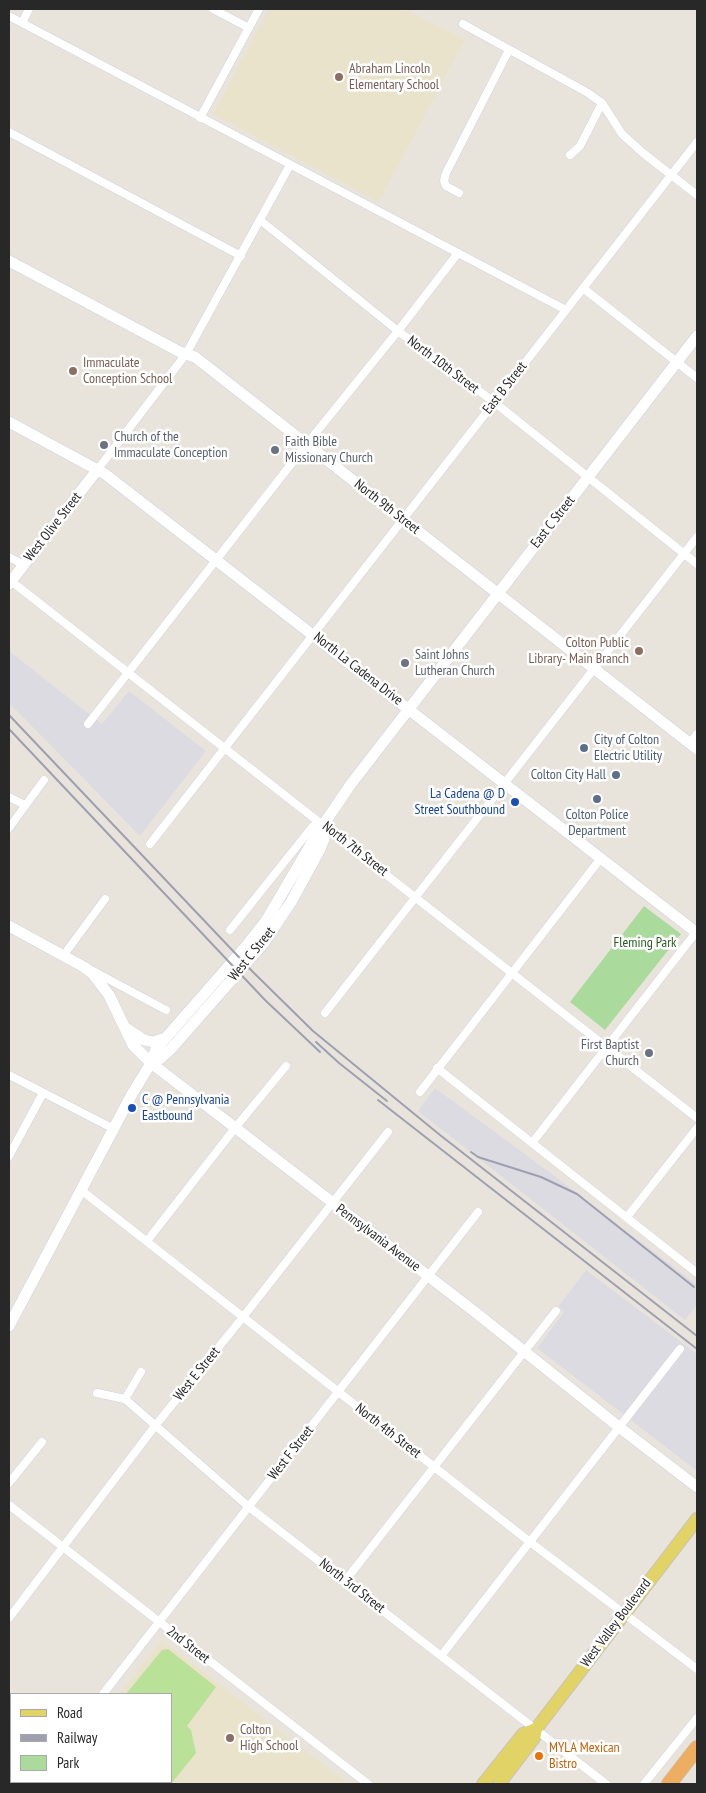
<!DOCTYPE html>
<html>
<head>
<meta charset="utf-8">
<style>
	body { margin:0 }
	#map { position:relative; width:706px; height:1793px; overflow:hidden; background:#e9e4db; font-family:"PT Sans Narrow",sans-serif }
	canvas { display:block }
	.frame { position:absolute; inset:0; border:10px solid #282828; pointer-events:none }
	.legend { position:absolute; left:10px; top:1693px; width:162px; height:90px; box-sizing:border-box; background:#fff; border:1px solid #a9a9a9; margin:0; padding:6px 9px; list-style:none; font-size:15px; color:#282828 }
	.legend li { display:flex; align-items:center; gap:10px; height:25px }
	.legend b { width:25px; border:1px solid #a9a9a9 }
</style>
</head>
<body>
<div id="map">
<canvas width="706" height="1793"></canvas>
<div class="frame"></div>
<ul class="legend">
<li><b style="height:6px;background:#e2d367"></b>Road</li>
<li><b style="height:6px;background:#9e9fb0"></b>Railway</li>
<li><b style="height:14px;background:#aadb9c"></b>Park</li>
</ul>
</div>
<script>
const ctx = document.querySelector('canvas').getContext('2d');
ctx.lineJoin = 'round';
function fillPath(path, color) { ctx.fillStyle = color; ctx.fill(path, 'evenodd'); }
const toPath = rows => new Path2D(rows.map(r => 'M' + r).join(''));
function trace(path, color, width, dash) { ctx.strokeStyle = color; ctx.lineWidth = width; ctx.lineCap = dash ? 'butt' : 'round'; ctx.setLineDash(dash || []); ctx.stroke(path); }
function drawText(font, color, halo, rows, align = 'center') {
  ctx.font = font + ' "PT Sans Narrow",sans-serif'; ctx.lineWidth = 5; ctx.setLineDash([]); ctx.textBaseline = 'middle'; ctx.strokeStyle = halo; ctx.fillStyle = color; for (const [text, x, y, turn = 0] of rows) {
    ctx.save(); ctx.translate(x, y); ctx.rotate((+turn || 0) * Math.PI / 180); ctx.textAlign = isNaN(turn) ? turn : align; if (halo) ctx.strokeText(text, 0, 0); ctx.fillText(text, 0, 0); ctx.restore();
  }
}
fillPath(toPath([
	[9,651,102,724,129,691,206,751,140,836,9,703],
	[435,1088,552,1174,697,1285,697,1305,685,1320,418,1111],
	[586,1270,697,1354,697,1471,537,1348,564,1312,558,1307]
]), '#dddbe2');
fillPath(toPath([
	[269,9,405,9,465,40,379,202,213,114],
	[162,1640,349,1784,48,1784,50,1782,171,1782,171,1694,119,1694]
]), '#e9e3cb');
fillPath(toPath([
	[644,906,681,934,605,1030,570,1002]
]), '#aadb9c');
fillPath(toPath([
	[168,1649,216,1687,187,1726,191,1730,196,1753,171,1784,142,1784,139,1782,171,1782,171,1694,126,1694,162,1650]
]), '#bae198');
const street = toPath([
	[213,9,249,28],
	[9,16,566,310],
	[22,23,29,9],
	[463,24,588,93,602,103,622,134,643,153,697,195],
	[200,118,259,9],
	[9,132,241,256],
	[570,155,580,146,602,103],
	[459,193,446,186,444,181,446,173,509,50],
	[260,220,398,331,494,402,697,564],
	[583,288,697,378],
	[98,469,186,354,290,165],
	[9,557,24,565],
	[11,581,697,1118],
	[88,724,306,445,398,331,458,253],
	[690,743,697,734],
	[9,797,25,805],
	[9,828,44,780],
	[150,844,697,142],
	[230,930,313,826,324,825],
	[63,956,105,899],
	[93,971,166,1010],
	[325,1013,697,537],
	[437,1068,697,1273],
	[9,1075,114,1129],
	[420,1092,601,858],
	[532,1143,697,931],
	[9,1156,43,1093],
	[81,1190,530,1542,697,1669],
	[627,1217,697,1128],
	[147,1241,235,1128,286,1066],
	[97,1393,125,1399,249,1507,606,1784],
	[125,1399,141,1372],
	[9,1483,42,1442],
	[9,1505,368,1784],
	[345,1581,556,1311],
	[9,1618,155,1426,243,1317,388,1132],
	[441,1656,680,1349],
	[103,1694,478,1212],
	[33,1784,35,1782],
	[644,1784,697,1718]
]);
const secondary = toPath([
	[9,261,180,352,195,357,697,749],
	[9,422,105,474,697,933],
	[9,584,98,469],
	[9,926,84,967,92,973,109,995,133,1045,151,1063,475,1312,619,1427,697,1487],
	[126,1028,144,1040,153,1042,166,1038],
	[151,1063,161,1058,171,1049,263,944,291,902,320,849,324,839,324,825],
	[9,1326,132,1094,151,1063,156,1049,248,944,266,921,317,834,351,784,697,336]
]);
const primary = toPath([
	[483,1784,523,1734,536,1729],
	[499,1784,534,1738,536,1729,697,1519]
]);
const highway = toPath([
	[669,1784,697,1748]
]);
trace(street, '#d0d1df', 9);
trace(secondary, '#d0d1df', 12);
trace(primary, '#c3c3c3', 14);
trace(highway, '#c3c3c3', 16);
trace(street, '#fff', 8);
trace(secondary, '#fff', 11);
trace(primary, '#e2d367', 12);
trace(highway, '#eeae61', 15);
trace(toPath([
	[9,715,253,972,313,1031,440,1135,697,1336],
	[9,729,265,1000,320,1052],
	[316,1042,339,1063,387,1101],
	[378,1100,697,1349],
	[471,1152,478,1157,541,1177,577,1194,694,1287]
]), '#9e9fb0', 2);
for (const [x, y, r, color] of [
	[339,77,5,"#8d6e63"],
	[73,371,5,"#8d6e63"],
	[104,445,5,"#6b7280"],
	[275,450,5,"#6b7280"],
	[639,651,5,"#8d6e63"],
	[405,663,5,"#6b7280"],
	[584,748,5,"#5c6f8a"],
	[616,775,5,"#5c6f8a"],
	[597,799,5,"#5c6f8a"],
	[515,802,5,"#1a4fb4"],
	[649,1053,5,"#6b7280"],
	[132,1108,5,"#1a4fb4"],
	[230,1738,5,"#8d6e63"],
	[539,1756,5,"#e8710a"]
]) { const dot = new Path2D(); dot.arc(x, y, r, 0, 2 * Math.PI); ctx.fillStyle = color; ctx.fill(dot); trace(dot, '#fff', 2); }
drawText('14px', '#785e54', '#fff', [
	["Abraham Lincoln",349,69],
	["Elementary School",349,85],
	["Immaculate",83,363],
	["Conception School",83,379],
	["Colton Public",629,643,"right"],
	["Library- Main Branch",629,659,"right"],
	["Colton",240,1730],
	["High School",240,1746]
], 'left');
drawText('14px', '#282828', '#fff', [
	["North 10th Street",443,365,37],
	["East B Street",505,388,-52],
	["North 9th Street",387,507,38],
	["East C Street",553,522,-52],
	["West Olive Street",53,527,-52],
	["North La Cadena Drive",358,669,38],
	["North 7th Street",355,849,38],
	["West C Street",252,954,-51],
	["Pennsylvania Avenue",378,1238,37],
	["West E Street",197,1374,-51],
	["North 4th Street",388,1431,38],
	["West F Street",291,1453,-52],
	["North 3rd Street",352,1586,38],
	["West Valley Boulevard",616,1623,-53],
	["2nd Street",188,1645,38]
]);
drawText('14px', '#5b616d', '#fff', [
	["Church of the",114,437],
	["Immaculate Conception",114,453],
	["Faith Bible",285,442],
	["Missionary Church",285,458],
	["Saint Johns",415,655],
	["Lutheran Church",415,671],
	["First Baptist",639,1045,"right"],
	["Church",639,1061,"right"]
], 'left');
drawText('14px', '#4e5e75', '#fff', [
	["City of Colton",594,740],
	["Electric Utility",594,756],
	["Colton City Hall",606,775,"right"],
	["Colton Police",597,815,"center"],
	["Department",597,831,"center"]
], 'left');
drawText('14px', '#164399', '#fff', [
	["La Cadena @ D",505,794],
	["Street Southbound",505,810],
	["C @ Pennsylvania",142,1100,"left"],
	["Eastbound",142,1116,"left"]
], 'right');
drawText('14px', '#265c20', '#fff', [
	["Fleming Park",645,943]
]);
drawText('14px', '#c56008', '#fff', [
	["MYLA Mexican",549,1748],
	["Bistro",549,1764]
], 'left');
</script>
</body>
</html>
